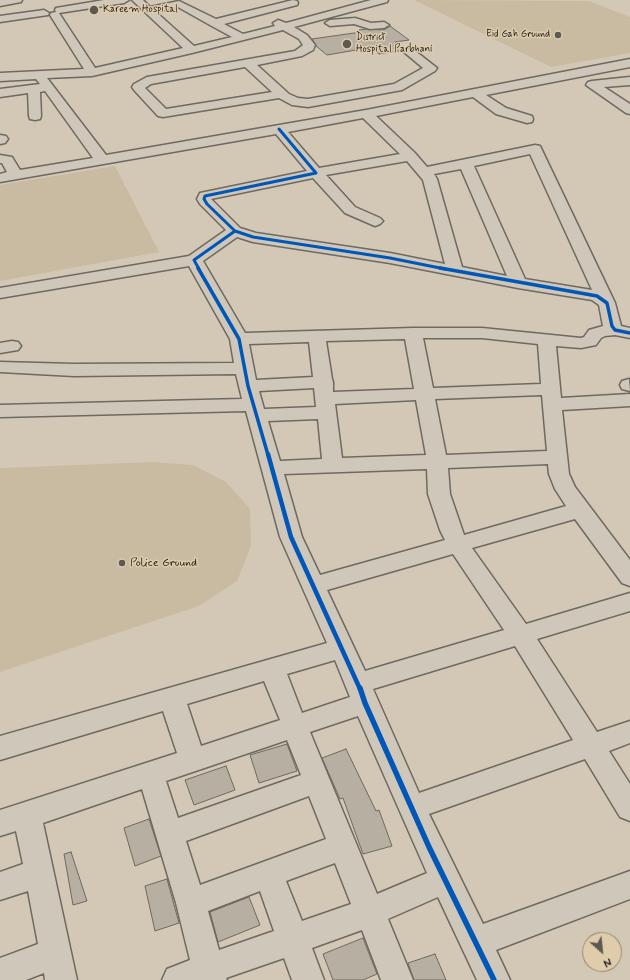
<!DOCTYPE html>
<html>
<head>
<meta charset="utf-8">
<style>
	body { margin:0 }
	#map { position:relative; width:630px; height:980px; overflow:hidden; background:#d3c8b6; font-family:Mynerve,sans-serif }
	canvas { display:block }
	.north { position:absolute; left:582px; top:932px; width:40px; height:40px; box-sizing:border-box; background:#dfccaa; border:1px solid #918671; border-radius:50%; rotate:153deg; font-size:11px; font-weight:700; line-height:16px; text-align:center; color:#1c1c1c }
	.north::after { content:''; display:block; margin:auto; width:14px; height:18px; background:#5c5852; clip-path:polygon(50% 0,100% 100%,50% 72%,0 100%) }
</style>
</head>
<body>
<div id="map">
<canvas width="630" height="980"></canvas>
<div class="north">N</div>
</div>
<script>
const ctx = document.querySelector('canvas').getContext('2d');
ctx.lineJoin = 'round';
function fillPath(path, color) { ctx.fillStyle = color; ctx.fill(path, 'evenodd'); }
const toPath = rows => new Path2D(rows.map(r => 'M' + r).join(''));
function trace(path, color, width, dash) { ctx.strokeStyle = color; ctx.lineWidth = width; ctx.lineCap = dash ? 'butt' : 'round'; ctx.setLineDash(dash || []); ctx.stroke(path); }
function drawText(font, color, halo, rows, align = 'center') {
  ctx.font = font + ' Mynerve,sans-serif'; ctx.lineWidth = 3; ctx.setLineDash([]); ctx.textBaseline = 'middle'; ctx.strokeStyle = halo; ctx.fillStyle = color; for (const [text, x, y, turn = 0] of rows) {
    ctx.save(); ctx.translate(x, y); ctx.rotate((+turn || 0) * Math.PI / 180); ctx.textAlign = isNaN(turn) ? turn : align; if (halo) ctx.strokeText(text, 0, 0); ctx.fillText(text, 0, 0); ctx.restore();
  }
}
fillPath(toPath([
	[414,0,589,1,630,17,630,53,551,67],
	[115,166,159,252,0,281,0,185],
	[152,462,193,465,226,482,250,509,251,546,237,581,199,606,0,672,0,468]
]), '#c9bba2');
const building = toPath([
	[390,26,409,40,395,42,405,49,404,50,379,54,375,51,367,52,362,49,327,55,316,46,312,39,361,32,359,30,366,29,384,30,390,26],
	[287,744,297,771,259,783,250,755,287,744],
	[346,749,376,811,379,810,392,846,363,854,343,798,340,799,322,758,346,749],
	[226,766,235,790,194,805,185,780,226,766],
	[149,819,161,856,135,866,124,828,149,819],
	[71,852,87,901,73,905,64,854,71,852],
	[167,879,179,923,155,931,145,886,167,879],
	[249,897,260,925,218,942,210,912,249,897],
	[363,938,377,974,363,980,333,980,323,954,363,938],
	[435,954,446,980,414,980,408,963,435,954]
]);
fillPath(building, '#b6afa2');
trace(building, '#6e6961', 1);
const minor = toPath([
	[0,0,22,0,21,2,0,6,0,0],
	[104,0,129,0,124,3,59,13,95,68,183,48,132,0,143,0,150,7,179,1,216,19,293,0,297,1,298,3,297,5,224,24,243,34,275,26,273,23,278,20,286,23,371,0,388,0,387,2,294,27,307,35,315,45,313,50,302,56,257,65,289,94,298,98,308,99,394,84,423,68,404,52,406,50,410,49,414,50,437,68,435,71,402,90,308,107,292,105,279,98,163,117,158,116,134,90,132,87,134,84,147,77,295,51,303,45,299,39,283,30,192,53,92,76,47,78,106,155,366,110,630,59,630,67,486,95,506,108,532,116,533,119,532,122,527,123,496,114,473,97,376,116,415,153,427,167,535,145,540,146,615,303,621,326,630,328,630,338,615,335,605,336,601,338,596,345,581,348,556,346,561,398,630,394,630,406,562,410,569,474,575,487,630,560,630,586,622,583,575,519,472,548,526,624,630,593,630,611,537,639,597,732,630,721,630,743,609,751,630,784,630,821,620,817,585,759,429,814,483,924,630,871,630,899,496,950,510,980,477,980,438,897,388,919,413,980,381,980,362,930,312,948,324,980,292,980,284,958,226,978,227,980,162,980,167,969,190,960,176,903,142,789,43,823,77,980,45,980,44,973,26,980,0,980,0,958,38,944,28,891,0,900,0,872,23,864,16,831,0,836,0,810,177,753,163,711,0,760,0,736,327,643,280,537,246,411,0,417,0,405,242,399,236,374,74,376,0,372,0,362,74,364,234,363,230,339,189,266,0,298,0,288,189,256,226,230,200,204,197,199,200,193,307,171,276,134,0,182,0,174,7,172,2,163,0,163,0,155,12,157,20,170,93,158,45,91,40,92,41,116,40,119,35,120,30,119,29,116,28,93,0,97,0,89,40,84,36,79,0,81,0,73,84,69,50,15,51,13,56,12,55,10,56,8,104,0],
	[178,7,210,25,232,37,194,46,156,12,178,7],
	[245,67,272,92,166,109,145,88,151,84,245,67],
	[363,118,400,154,319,168,288,132,363,118],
	[530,154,592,290,525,279,474,166,530,154],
	[407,161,423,180,445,264,390,253,256,233,240,228,211,199,313,178,345,213,375,226,380,224,383,221,380,218,355,207,326,175,407,161],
	[461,169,507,276,462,267,437,179,434,174,461,169],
	[237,237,253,242,390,263,518,288,592,300,599,305,603,326,589,330,584,337,581,338,482,328,413,328,245,333,203,261,237,237],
	[423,338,482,338,538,344,541,384,433,388,423,338],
	[405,339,414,389,333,392,333,382,332,379,326,341,405,339],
	[309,342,313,377,256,380,249,344,309,342],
	[314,388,316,407,264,409,259,391,314,388],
	[542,395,547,451,446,455,435,399,542,395],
	[416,400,426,455,342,458,335,404,416,400],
	[318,419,322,459,280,461,268,421,318,419],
	[548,464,549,474,555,489,566,506,464,535,450,494,448,468,548,464],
	[427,469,428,494,440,530,445,540,320,575,302,537,284,474,427,469],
	[453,554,504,630,365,671,327,590,453,554],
	[515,646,573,740,419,793,373,689,515,646],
	[335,660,350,697,302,713,287,674,335,660],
	[264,681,280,720,201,746,187,704,264,681],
	[358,716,427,873,377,894,310,732,358,716],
	[287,740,301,775,178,818,166,781,287,740],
	[309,796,326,839,200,885,186,841,309,796],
	[335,863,351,904,302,921,286,881,335,863],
	[260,891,274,931,219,950,208,911,260,891],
	[44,10,49,13,48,15,0,22,0,16,44,10],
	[355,18,371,23,384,22,389,25,384,28,370,29,354,24,330,26,325,23,330,20,355,18],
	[630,77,630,85,604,87,630,104,630,114,626,113,586,85,588,82,592,81,630,77],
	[0,135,6,136,8,139,5,143,0,144,0,135],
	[12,341,18,342,21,346,18,350,0,353,0,343,12,341],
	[629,379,630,391,622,389,620,385,622,381,629,379]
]);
trace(minor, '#6e6961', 3);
fillPath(minor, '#cfc7ba');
trace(toPath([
	[279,129,316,173,205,196,204,199,207,204,235,231,253,237,390,258,445,269],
	[199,269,194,260,235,231]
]), '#0057b8', 3);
trace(toPath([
	[198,268,239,339,248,386,268,455],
	[440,268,597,296,607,303,612,326,615,330,630,333]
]), '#0057b8', 3.5);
trace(toPath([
	[268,454,291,537,360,689]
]), '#0057b8', 4.5);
trace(toPath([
	[360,688,365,703,429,847,494,980]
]), '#0057b8', 5.5);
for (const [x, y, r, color] of [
	[94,10,5,"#5c5852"],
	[558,35,4,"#5c5852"],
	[347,44,5,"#5c5852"],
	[122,563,4,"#5c5852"]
]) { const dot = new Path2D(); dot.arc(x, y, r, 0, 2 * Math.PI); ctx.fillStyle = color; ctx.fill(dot); trace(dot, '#dfccaa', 1.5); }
drawText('10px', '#1c1c1c', '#dfccaa', [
	["Kareem Hospital",103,10],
	["Eid Gah Ground",550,35,"right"],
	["District",356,38],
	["Hospital Parbhani",356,50]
], 'left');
drawText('12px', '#1c1c1c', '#dfccaa', [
	["Police Ground",130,563]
], 'left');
</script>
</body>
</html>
